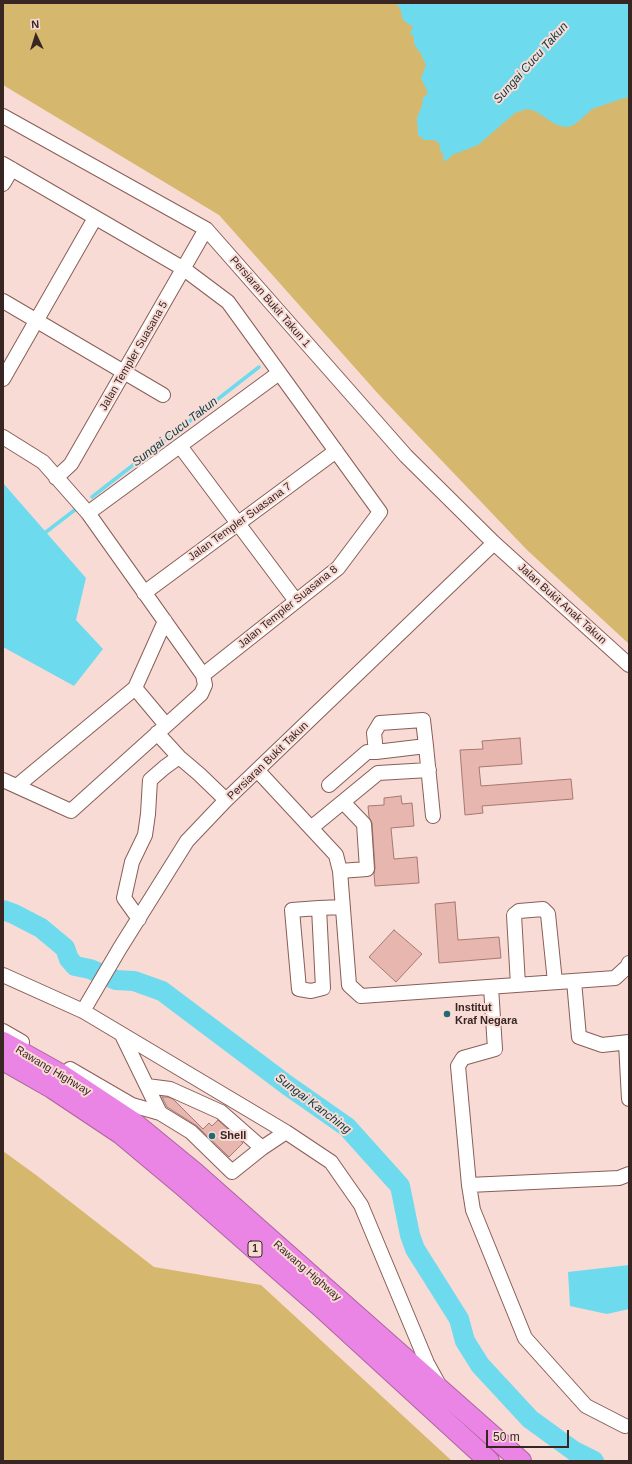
<!DOCTYPE html>
<html>
<head>
<meta charset="utf-8">
<style>
	body { margin:0 }
	#map { position:relative; width:632px; height:1464px; overflow:hidden; background:#f9dbd5; font-family:Arial,sans-serif }
	canvas { display:block }
	.frame { position:absolute; inset:0; border:4px solid #382623; pointer-events:none }
	.north { position:absolute; left:16px; top:16px; width:40px; height:40px; -webkit-text-stroke:3px #f9dbd5; paint-order:stroke; rotate:356deg; font-size:11px; font-weight:700; line-height:16px; text-align:center; color:#382623 }
	.north::after { content:''; display:block; margin:auto; width:14px; height:18px; background:#382623; clip-path:polygon(50% 0,100% 100%,50% 72%,0 100%) }
	.scale { position:absolute; left:486px; top:1430px; width:83px; height:18px; box-sizing:border-box; border:2px solid #382623; border-top:0; padding-left:5px; font-size:12px; line-height:14px; white-space:nowrap; color:#382623; -webkit-text-stroke:3px #f9dbd5; paint-order:stroke }
</style>
</head>
<body>
<div id="map">
<canvas width="632" height="1464"></canvas>
<div class="frame"></div>
<div class="north">N</div>
<div class="scale">50 m</div>
</div>
<script>
const ctx = document.querySelector('canvas').getContext('2d');
ctx.lineJoin = 'round';
function fillPath(path, color) { ctx.fillStyle = color; ctx.fill(path, 'evenodd'); }
const toPath = rows => new Path2D(rows.map(r => 'M' + r).join(''));
function trace(path, color, width, dash) { ctx.strokeStyle = color; ctx.lineWidth = width; ctx.lineCap = dash ? 'butt' : 'round'; ctx.setLineDash(dash || []); ctx.stroke(path); }
function drawText(font, color, halo, rows, align = 'center') {
  ctx.font = font + ' Arial,sans-serif'; ctx.lineWidth = 4; ctx.setLineDash([]); ctx.textBaseline = 'middle'; ctx.strokeStyle = halo; ctx.fillStyle = color; for (const [text, x, y, turn = 0] of rows) {
    ctx.save(); ctx.translate(x, y); ctx.rotate((+turn || 0) * Math.PI / 180); ctx.textAlign = isNaN(turn) ? turn : align; if (halo) ctx.strokeText(text, 0, 0); ctx.fillText(text, 0, 0); ctx.restore();
  }
}
fillPath(toPath([
	[3,3,629,3,629,644,527,550,381,397,219,215,3,85],
	[3,1151,36,1175,154,1267,261,1285,452,1461,3,1461]
]), '#d5b86e');
fillPath(toPath([
	[395,3,629,3,629,97,621,99,592,109,580,120,572,126,564,127,555,124,535,111,527,109,515,113,478,145,452,155,446,161,443,160,444,155,441,152,439,143,434,140,424,140,418,135,417,118,423,103,422,99,428,93,421,78,426,65,421,54,414,44,414,37,410,33,413,27,403,20,400,8],
	[3,483,86,578,76,620,103,649,74,686,3,647],
	[629,1265,629,1309,607,1314,570,1306,568,1272]
]), '#6ddbed');
trace(toPath([
	[92,497,259,367],
	[43,532,46,532,76,509]
]), '#6ddbed', 3.5);
trace(toPath([
	[3,910,14,914,41,928,65,948,69,959,75,966,90,969,116,980,134,981,162,991,287,1085,347,1127,400,1186,410,1235,415,1249,459,1319,465,1341,480,1365,530,1419,574,1451,594,1461]
]), '#6ddbed', 20);
const building = toPath([
	[520,738,522,764,479,767,481,786,571,779,573,799,482,806,483,813,465,815,460,750,483,749,482,741,520,738],
	[401,796,402,804,412,803,414,826,391,828,394,859,417,857,419,883,375,886,374,874,375,868,372,823,369,817,368,806,384,805,384,798,401,796],
	[455,902,458,940,499,937,501,958,439,963,435,904,455,902],
	[394,930,422,954,396,982,369,957,394,930],
	[162,1097,168,1097,173,1099,203,1129,209,1123,212,1126,218,1120,243,1143,229,1157,197,1126,167,1107,162,1097]
]);
fillPath(building, '#e7b6ae');
trace(building, '#a57871', 1);
const minor = toPath([
	[3,116,206,229,406,456,494,543,629,665],
	[3,164,184,269,228,302,380,512,338,568,203,675],
	[3,184,12,169],
	[3,301,163,395],
	[3,379,95,218],
	[3,437,43,462,88,513,203,675,205,685,201,694,71,811,3,780],
	[180,446,296,601],
	[56,478,71,464,206,229],
	[88,513,279,373],
	[144,593,336,451],
	[135,688,166,725],
	[157,733,179,757,199,774,226,800],
	[426,746,376,752,374,733,380,723,423,720,426,746,433,816],
	[258,771,336,855,340,871,349,985,361,996,615,978,627,967,629,963],
	[329,785,367,752,376,752],
	[17,786,135,688,165,621],
	[311,828,378,773,429,770],
	[340,871,367,869,364,824,343,802],
	[319,908,323,988,311,991,299,989,292,910,319,908,343,907],
	[139,919,124,898,132,862,145,835,148,814,150,780,165,767,179,757],
	[3,975,83,1011,286,1132,331,1162,361,1205,427,1363,438,1383],
	[574,981,579,1037,602,1045,629,1042],
	[518,985,514,915,519,911,543,909,548,914,555,982],
	[491,987,495,1049,463,1058,458,1066,469,1185,473,1210,525,1338,586,1406,625,1426],
	[83,1011,120,948,187,841,226,800,494,543],
	[3,1031,22,1042],
	[122,1035,160,1113],
	[626,1043,629,1099],
	[70,1069,132,1105,160,1113,191,1132,232,1172,262,1148,286,1132],
	[147,1086,170,1089,221,1112,262,1148],
	[469,1185,619,1178,629,1174]
]);
const highway = toPath([
	[3,1042,62,1075,133,1122,194,1172,521,1461],
	[3,1060,52,1088,121,1134,182,1185,322,1308,489,1461]
]);
trace(minor, '#895e57', 16);
trace(highway, '#ac64a1', 22);
trace(minor, '#fff', 14);
trace(highway, '#eb85e5', 20);
for (const [x, y, r, color] of [
	[447,1014,4,"#216a75"],
	[212,1136,4,"#216a75"]
]) { const dot = new Path2D(); dot.arc(x, y, r, 0, 2 * Math.PI); ctx.fillStyle = color; ctx.fill(dot); trace(dot, '#f9dbd5', 1.5); }
for (const [x, y, w] of [
	[255,1249,14]
]) { const box = new Path2D(); box.roundRect(x - w / 2, y - 8, w, 16, 3); ctx.fillStyle = '#f9dbd5'; ctx.fill(box); trace(box, '#382623', 1); }
drawText('bold 10px', '#382623', null, [
	["1",255,1249]
]);
drawText('11px', '#382623', '#f9dbd5', [
	["Persiaran Bukit Takun 1",270,302,49],
	["Jalan Templer Suasana 5",134,356,-60],
	["Jalan Templer Suasana 7",240,522,-36],
	["Jalan Bukit Anak Takun",562,604,42],
	["Jalan Templer Suasana 8",288,607,-39],
	["Persiaran Bukit Takun",268,761,-44],
	["Rawang Highway",53,1071,31],
	["Rawang Highway",307,1271,41]
]);
drawText('bold 11px', '#382623', '#f9dbd5', [
	["Institut",455,1008],
	["Kraf Negara",455,1021],
	["Shell",220,1136]
], 'left');
drawText('italic 12px', '#063c44', '#f9dbd5', [
	["Sungai Cucu Takun",531,63,-48],
	["Sungai Cucu Takun",175,432,-38],
	["Sungai Kanching",313,1104,37]
]);
</script>
</body>
</html>
